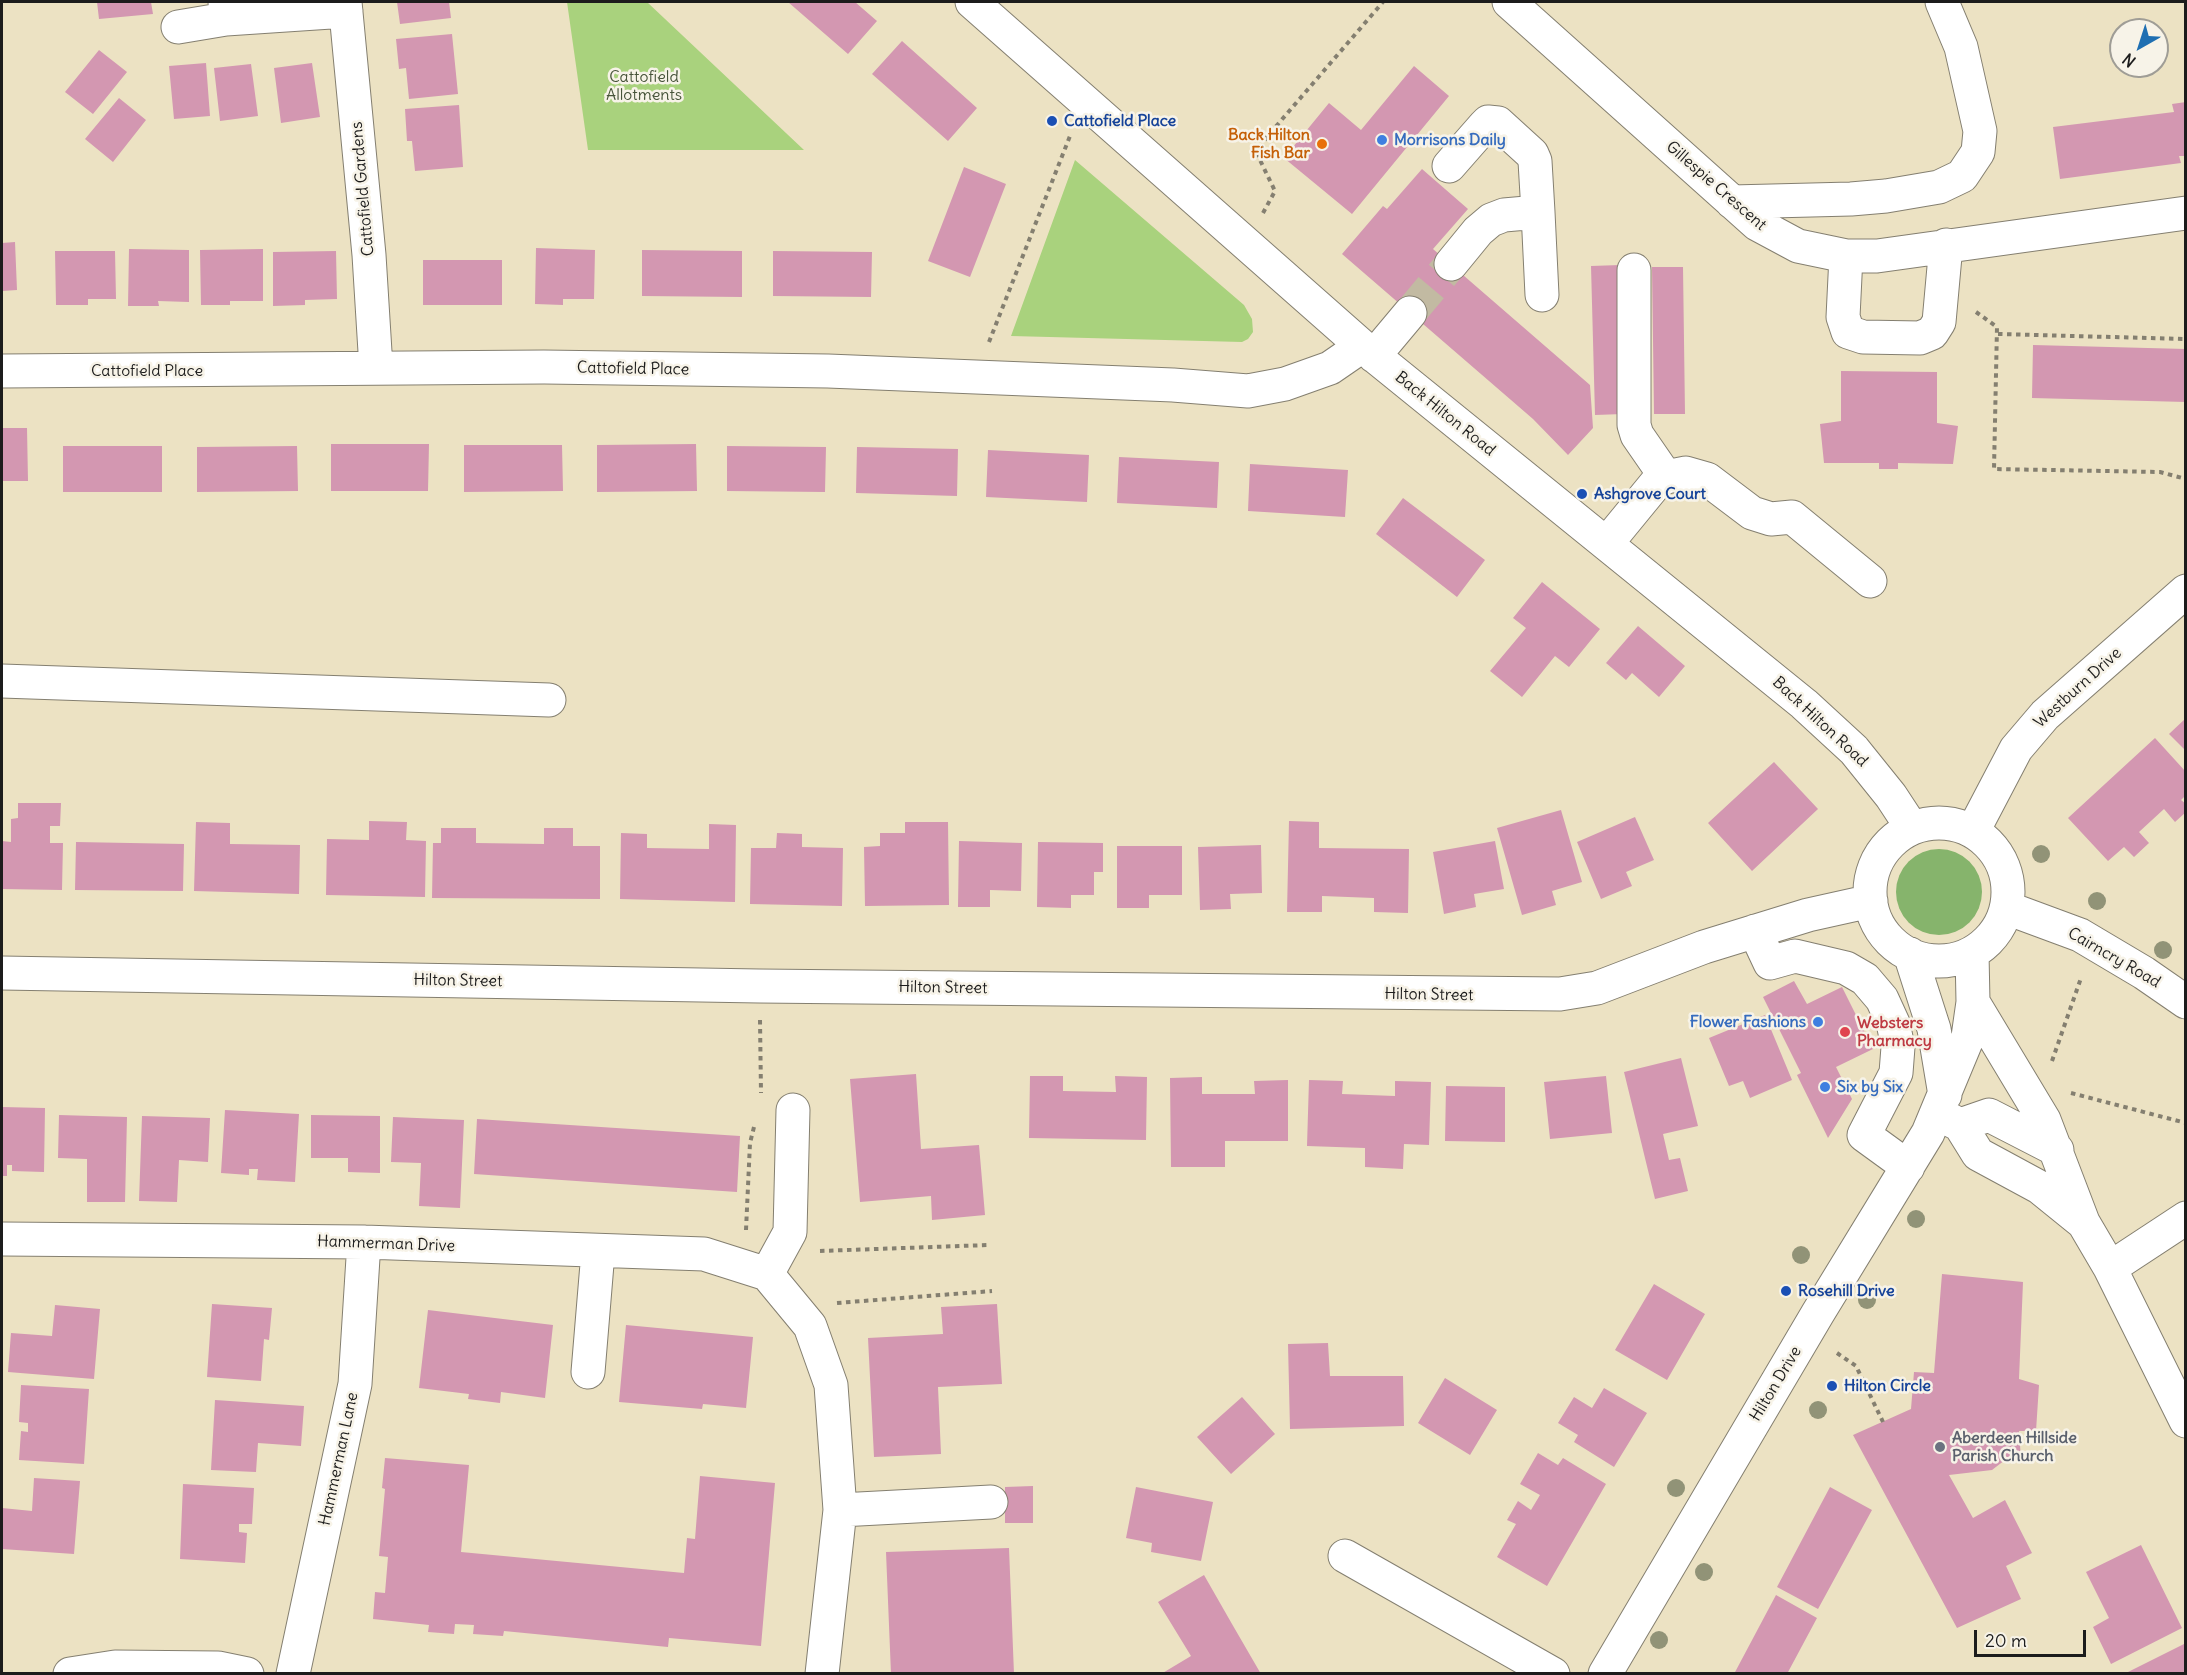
<!DOCTYPE html>
<html>
<head>
<meta charset="utf-8">
<style>
	body { margin:0 }
	#map { position:relative; width:2187px; height:1675px; overflow:hidden; background:#ece2c3; font-family:Delius,sans-serif }
	canvas { display:block }
	.frame { position:absolute; inset:0; border:3px solid #1c1c1c; pointer-events:none }
	.north { position:absolute; left:2109px; top:18px; width:60px; height:60px; box-sizing:border-box; background:#f7f3e8; border:2px solid #9f9d96; border-radius:50%; rotate:219deg; font-size:16px; font-weight:700; line-height:24px; text-align:center; color:#1c1c1c }
	.north::after { content:''; display:block; margin:auto; width:21px; height:27px; background:#1f6fb2; clip-path:polygon(50% 0,100% 100%,50% 72%,0 100%) }
	.scale { position:absolute; left:1974px; top:1630px; width:112px; height:27px; box-sizing:border-box; border:3px solid #1c1c1c; border-top:0; padding-left:8px; font-size:18px; line-height:21px; white-space:nowrap; color:#1c1c1c; -webkit-text-stroke:4px #f7f3e8; paint-order:stroke }
</style>
</head>
<body>
<div id="map">
<canvas width="2187" height="1675"></canvas>
<div class="frame"></div>
<div class="north">N</div>
<div class="scale">20 m</div>
</div>
<script>
const ctx = document.querySelector('canvas').getContext('2d');
ctx.lineJoin = 'round';
function fillPath(path, color) { ctx.fillStyle = color; ctx.fill(path, 'evenodd'); }
const toPath = rows => new Path2D(rows.map(r => 'M' + r).join(''));
function trace(path, color, width, dash) { ctx.strokeStyle = color; ctx.lineWidth = width; ctx.lineCap = dash ? 'butt' : 'round'; ctx.setLineDash(dash || []); ctx.stroke(path); }
function drawText(font, color, halo, rows, align = 'center') {
  ctx.font = font + ' Delius,sans-serif'; ctx.lineWidth = 5; ctx.setLineDash([]); ctx.textBaseline = 'middle'; ctx.strokeStyle = halo; ctx.fillStyle = color; for (const [text, x, y, turn = 0] of rows) {
    ctx.save(); ctx.translate(x, y); ctx.rotate((+turn || 0) * Math.PI / 180); ctx.textAlign = isNaN(turn) ? turn : align; if (halo) ctx.strokeText(text, 0, 0); ctx.fillText(text, 0, 0); ctx.restore();
  }
}
fillPath(toPath([
	[567,2,647,2,804,150,588,150],
	[1075,160,1244,305,1252,319,1253,332,1248,339,1242,342,1011,336]
]), '#a9d27d');
fillPath(toPath([
	'1896 892a43 43 0 1 1 86 0a43 43 0 1 1-86 0Z'
]), '#86b46c');
fillPath(toPath([
	[97,2,151,2,153,14,99,19],
	[397,2,449,2,451,18,400,24],
	[788,2,855,2,877,21,848,54],
	[452,34,458,94,409,99,406,68,399,69,396,39],
	[902,41,977,108,948,141,872,74],
	[99,50,127,72,93,114,65,92],
	[206,63,210,116,174,119,169,66],
	[312,63,320,117,281,123,274,68],
	[251,64,258,116,220,121,214,68],
	[1414,66,1449,96,1352,214,1284,158,1329,103,1361,130],
	[119,98,146,120,113,162,85,139],
	[2186,102,2186,156,2179,156,2181,163,2060,179,2053,127,2174,112,2172,104],
	[459,105,463,167,415,171,412,141,407,141,405,109],
	[964,167,1006,184,970,277,928,261],
	[1422,169,1468,209,1433,249,1590,385,1593,428,1568,455,1533,419,1342,254,1383,206,1387,209],
	[15,242,17,290,2,291,2,243],
	[536,248,595,250,594,299,563,299,563,305,535,304],
	[129,249,189,250,189,302,158,301,159,306,128,306],
	[263,249,263,301,230,301,230,305,201,305,200,250],
	[642,250,742,251,742,297,642,296],
	[55,251,115,251,116,299,88,299,88,305,56,305],
	[336,251,337,299,305,300,305,305,273,306,273,252],
	[773,251,872,252,871,297,773,296],
	[423,260,502,260,502,305,423,305],
	[1620,265,1623,414,1595,415,1591,266],
	[1652,267,1683,267,1685,414,1654,414],
	[2033,345,2186,349,2186,402,2032,398],
	[1841,371,1937,372,1937,423,1958,426,1953,464,1898,463,1898,469,1879,469,1879,463,1824,463,1820,424,1841,421],
	[2,428,27,428,28,481,2,481],
	[331,444,429,444,428,491,331,491],
	[696,444,697,491,597,492,597,445],
	[464,445,562,445,563,491,464,492],
	[63,446,162,446,162,492,63,492],
	[297,446,298,491,197,492,197,447],
	[727,446,826,447,825,492,727,491],
	[857,447,958,449,957,496,856,493],
	[988,450,1089,455,1087,502,986,497],
	[1119,457,1219,462,1217,508,1117,503],
	[1250,464,1348,470,1345,517,1248,511],
	[1403,498,1485,560,1457,597,1376,534],
	[1542,582,1600,629,1569,667,1555,656,1522,697,1490,671,1526,628,1513,618],
	[1638,626,1685,666,1659,697,1632,673,1626,680,1606,663],
	[2186,718,2186,751,2169,734],
	[2155,738,2186,772,2186,795,2181,800,2186,804,2186,812,2175,822,2164,809,2139,832,2149,843,2134,857,2124,847,2108,861,2068,818],
	[1774,762,1818,809,1752,871,1708,823],
	[18,803,61,803,60,826,50,826,50,843,63,843,62,890,2,889,2,841,11,842,11,819,18,818],
	[1561,810,1582,882,1552,891,1556,905,1522,915,1497,828],
	[1635,817,1654,860,1626,872,1632,886,1601,899,1577,842],
	[369,821,407,822,406,840,426,841,425,897,326,895,327,839,369,840],
	[1289,821,1319,822,1319,848,1409,849,1408,913,1374,912,1374,898,1322,896,1322,912,1287,912],
	[196,822,230,823,230,844,300,845,299,894,194,891],
	[905,822,948,822,949,905,865,906,864,847,880,846,880,833,905,833],
	[709,824,736,825,735,902,620,899,621,833,647,834,647,848,709,849],
	[441,828,476,828,476,843,544,844,544,828,573,828,573,846,600,846,600,899,432,898,433,843,441,843],
	[777,833,802,834,802,847,843,848,842,906,750,904,751,848,776,848],
	[959,841,1022,843,1021,891,990,890,990,907,958,907],
	[1495,841,1504,889,1474,894,1476,907,1444,914,1433,852],
	[76,842,184,844,183,891,75,890],
	[1038,842,1103,843,1103,872,1094,872,1094,895,1071,895,1071,908,1037,907],
	[1261,845,1262,893,1230,894,1231,909,1200,910,1198,847],
	[1117,846,1182,846,1182,895,1149,895,1149,908,1117,908],
	[1794,981,1807,1004,1842,987,1873,1049,1836,1067,1852,1099,1828,1138,1797,1075,1801,1073,1763,997],
	[1765,1015,1792,1080,1750,1098,1743,1081,1729,1086,1709,1038],
	[1681,1058,1698,1126,1663,1134,1669,1160,1680,1158,1688,1191,1655,1199,1624,1072],
	[916,1074,921,1149,979,1145,985,1215,932,1220,931,1196,860,1202,850,1079],
	[1030,1076,1063,1076,1063,1091,1116,1092,1115,1076,1147,1077,1146,1140,1029,1138],
	[1606,1076,1612,1133,1550,1139,1544,1082],
	[1202,1077,1202,1094,1255,1094,1254,1081,1288,1080,1288,1141,1225,1141,1225,1167,1171,1167,1170,1078],
	[1309,1080,1343,1081,1342,1094,1395,1096,1395,1081,1431,1082,1429,1145,1404,1144,1403,1169,1365,1167,1365,1148,1307,1146],
	[1446,1086,1505,1087,1505,1142,1445,1141],
	[2,1107,45,1108,44,1172,12,1171,12,1165,7,1165,7,1176,2,1176],
	[225,1110,299,1114,295,1182,257,1180,258,1169,249,1169,249,1175,221,1173],
	[59,1115,127,1117,125,1202,87,1202,87,1159,58,1158],
	[311,1115,380,1116,380,1173,348,1172,348,1158,311,1158],
	[142,1116,210,1118,208,1162,179,1160,177,1202,139,1201],
	[393,1117,464,1120,460,1208,419,1206,421,1163,391,1162],
	[477,1119,740,1136,737,1192,474,1174],
	[1942,1274,2023,1282,2019,1379,2039,1385,2036,1431,2019,1431,2021,1459,2005,1460,1992,1470,1949,1475,1973,1518,2005,1500,2032,1553,2006,1566,2021,1599,1957,1628,1853,1435,1911,1409,1914,1372,1934,1373],
	[1654,1284,1705,1314,1667,1380,1615,1350],
	[212,1304,272,1308,269,1340,264,1339,261,1381,207,1377],
	[997,1304,1002,1384,938,1387,941,1454,874,1457,868,1338,943,1334,941,1307],
	[55,1305,100,1309,94,1379,8,1372,11,1333,52,1336],
	[428,1310,553,1325,545,1398,501,1392,500,1403,468,1399,469,1394,419,1388],
	[626,1325,753,1337,746,1408,703,1404,702,1409,619,1402],
	[1328,1343,1330,1376,1403,1376,1404,1426,1290,1429,1288,1344],
	[1445,1378,1497,1410,1470,1455,1418,1423],
	[21,1385,89,1389,84,1464,19,1460,21,1431,28,1432,28,1423,19,1422],
	[1604,1388,1647,1413,1614,1467,1574,1442,1578,1435,1558,1423,1574,1397,1592,1408],
	[1242,1397,1275,1434,1231,1474,1197,1437],
	[215,1400,304,1406,301,1446,258,1443,256,1472,211,1470],
	[1538,1453,1558,1465,1563,1458,1606,1484,1547,1586,1497,1557,1516,1524,1507,1520,1518,1501,1531,1510,1540,1495,1520,1484],
	[385,1458,469,1465,461,1552,684,1573,687,1538,695,1539,700,1476,775,1483,761,1646,669,1638,668,1647,504,1631,503,1636,473,1634,474,1625,455,1624,454,1634,428,1632,429,1625,373,1619,375,1592,385,1593,388,1557,379,1556,385,1489,382,1488],
	[34,1478,80,1481,74,1554,2,1549,2,1508,32,1511],
	[183,1484,254,1488,252,1524,239,1524,239,1532,247,1533,245,1563,180,1559],
	[1033,1486,1033,1523,1005,1523,1005,1487],
	[1136,1487,1213,1502,1201,1561,1151,1552,1152,1543,1126,1538],
	[1830,1487,1872,1510,1818,1609,1777,1587],
	[2141,1545,2182,1628,2111,1664,2093,1627,2109,1618,2086,1572],
	[1009,1548,1014,1674,891,1674,886,1552],
	[1204,1575,1232,1624,1261,1674,1161,1674,1191,1656,1158,1602],
	[1776,1595,1817,1618,1787,1674,1734,1674],
	[2186,1643,2186,1674,2124,1674]
]), '#d397b1');
trace(toPath([
	[1410,313,1451,264]
]), '#c2baa2', 33, [33, 16]);
const minor = toPath([
	[225,2,226,19,346,11],
	[345,2,369,255,376,368],
	[972,2,1362,346,1804,704,1854,750,1891,796,1912,828],
	[1509,2,1757,224,1798,246,1846,256,1877,256,2186,213],
	[178,27,226,19],
	[1449,166,1485,125,1488,122,1498,123,1532,154,1535,161,1538,212,1504,215,1491,220,1478,231,1451,264],
	[1732,202,1851,199,1886,196,1939,187,1962,176,1978,152,1980,131,1961,47,1942,2],
	[1538,212,1542,295],
	[1846,256,1843,317,1848,332,1863,337,1920,338,1932,333,1939,322,1946,245],
	[1634,270,1634,425,1637,435,1666,477],
	[1374,356,1410,313],
	[2,371,544,367,828,371,1173,385,1248,391,1285,384,1330,368,1362,346],
	[1607,543,1657,482,1666,477,1686,473,1707,479,1752,513,1771,519,1792,517,1870,581],
	[2,681,549,700],
	'1870 892a69 69 0 1 1 138 0a69 69 0 1 1-138 0Z',
	[1973,831,2016,749,2045,715,2186,591],
	[2007,908,2080,935,2144,973,2186,1002],
	[1755,931,1770,963,1795,956,1846,968,1865,979,1882,999,1893,1023,1898,1047,1896,1073,1864,1135,1908,1167],
	[1910,954,1934,1029,1945,1095],
	[2,973,759,986,1560,994,1597,988,1704,947,1808,915,1871,901],
	[1973,1002,2044,1120,2083,1222,2110,1268,2186,1421],
	[1937,1113,1960,1125,1978,1154,2039,1187,2081,1221],
	[1960,1125,1989,1115,2057,1150],
	[2,1239,364,1242,704,1254,767,1274,810,1326,831,1385,840,1510,822,1674],
	[2110,1268,2186,1218],
	[767,1274,790,1232,793,1110],
	[588,1372,598,1252],
	[840,1510,991,1502],
	[1345,1556,1553,1674],
	[70,1674,115,1667,218,1668,247,1674],
	[293,1674,355,1384,364,1242],
	[1605,1674,1818,1313,1928,1133,1968,1037,1973,1002,1972,953]
]);
trace(minor, '#847f70', 35);
trace(toPath([
	[1263,213,1275,191,1258,156,1266,138,1383,2],
	[1976,312,1997,327,1994,469,2160,472,2186,479],
	[1998,334,2186,339],
	[989,342,1070,136],
	[760,1020,761,1093],
	[2052,1061,2081,978],
	[2071,1093,2186,1123],
	[746,1230,750,1143,754,1127],
	[820,1251,988,1245],
	[837,1303,992,1291],
	[1837,1353,1856,1366,1883,1422]
]), '#847f70', 4, [4.5, 4.5]);
trace(minor, '#fff', 33);
ctx.fillStyle = '#919377';
for (const [x, y] of [
	[2041,854],
	[2097,901],
	[2163,950],
	[1916,1219],
	[1801,1255],
	[1867,1300],
	[1818,1410],
	[1676,1488],
	[1704,1572],
	[1659,1640]
]) { ctx.beginPath(); ctx.arc(x, y, 9, 0, 2 * Math.PI); ctx.fill(); }
for (const [x, y, r, color] of [
	[1052,121,6,"#1a4fb4"],
	[1382,140,6,"#3f7fe0"],
	[1322,144,6,"#e8710a"],
	[1582,494,6,"#1a4fb4"],
	[1818,1022,6,"#3f7fe0"],
	[1845,1032,6,"#e0444e"],
	[1825,1087,6,"#3f7fe0"],
	[1786,1291,6,"#1a4fb4"],
	[1832,1386,6,"#1a4fb4"],
	[1940,1447,6,"#6b7280"]
]) { const dot = new Path2D(); dot.arc(x, y, r, 0, 2 * Math.PI); ctx.fillStyle = color; ctx.fill(dot); trace(dot, '#f7f3e8', 2); }
drawText('16px', '#465339', '#f7f3e8', [
	["Cattofield",644,77],
	["Allotments",644,95]
]);
drawText('bold 16px', '#164399', '#f7f3e8', [
	["Cattofield Place",1064,121],
	["Ashgrove Court",1594,494],
	["Rosehill Drive",1798,1291],
	["Hilton Circle",1844,1386]
], 'left');
drawText('bold 16px', '#c56008', '#f7f3e8', [
	["Back Hilton",1310,135],
	["Fish Bar",1310,153]
], 'right');
drawText('bold 16px', '#366cbe', '#f7f3e8', [
	["Morrisons Daily",1394,140],
	["Flower Fashions",1806,1022,"right"],
	["Six by Six",1837,1087]
], 'left');
drawText('16px', '#1c1c1c', '#f7f3e8', [
	["Gillespie Crescent",1716,186,41],
	["Cattofield Gardens",363,189,-95],
	["Cattofield Place",633,369,1],
	["Cattofield Place",147,371],
	["Back Hilton Road",1445,414,39],
	["Westburn Drive",2078,688,-42],
	["Back Hilton Road",1820,722,43],
	["Cairncry Road",2114,958,30],
	["Hilton Street",458,981,1],
	["Hilton Street",943,988,1],
	["Hilton Street",1429,995,1],
	["Hammerman Drive",386,1244,2],
	["Hilton Drive",1776,1384,-59],
	["Hammerman Lane",339,1459,-78]
]);
drawText('bold 16px', '#be3a42', '#f7f3e8', [
	["Websters",1857,1023],
	["Pharmacy",1857,1041]
], 'left');
drawText('bold 16px', '#5b616d', '#f7f3e8', [
	["Aberdeen Hillside",1952,1438],
	["Parish Church",1952,1456]
], 'left');
</script>
</body>
</html>
